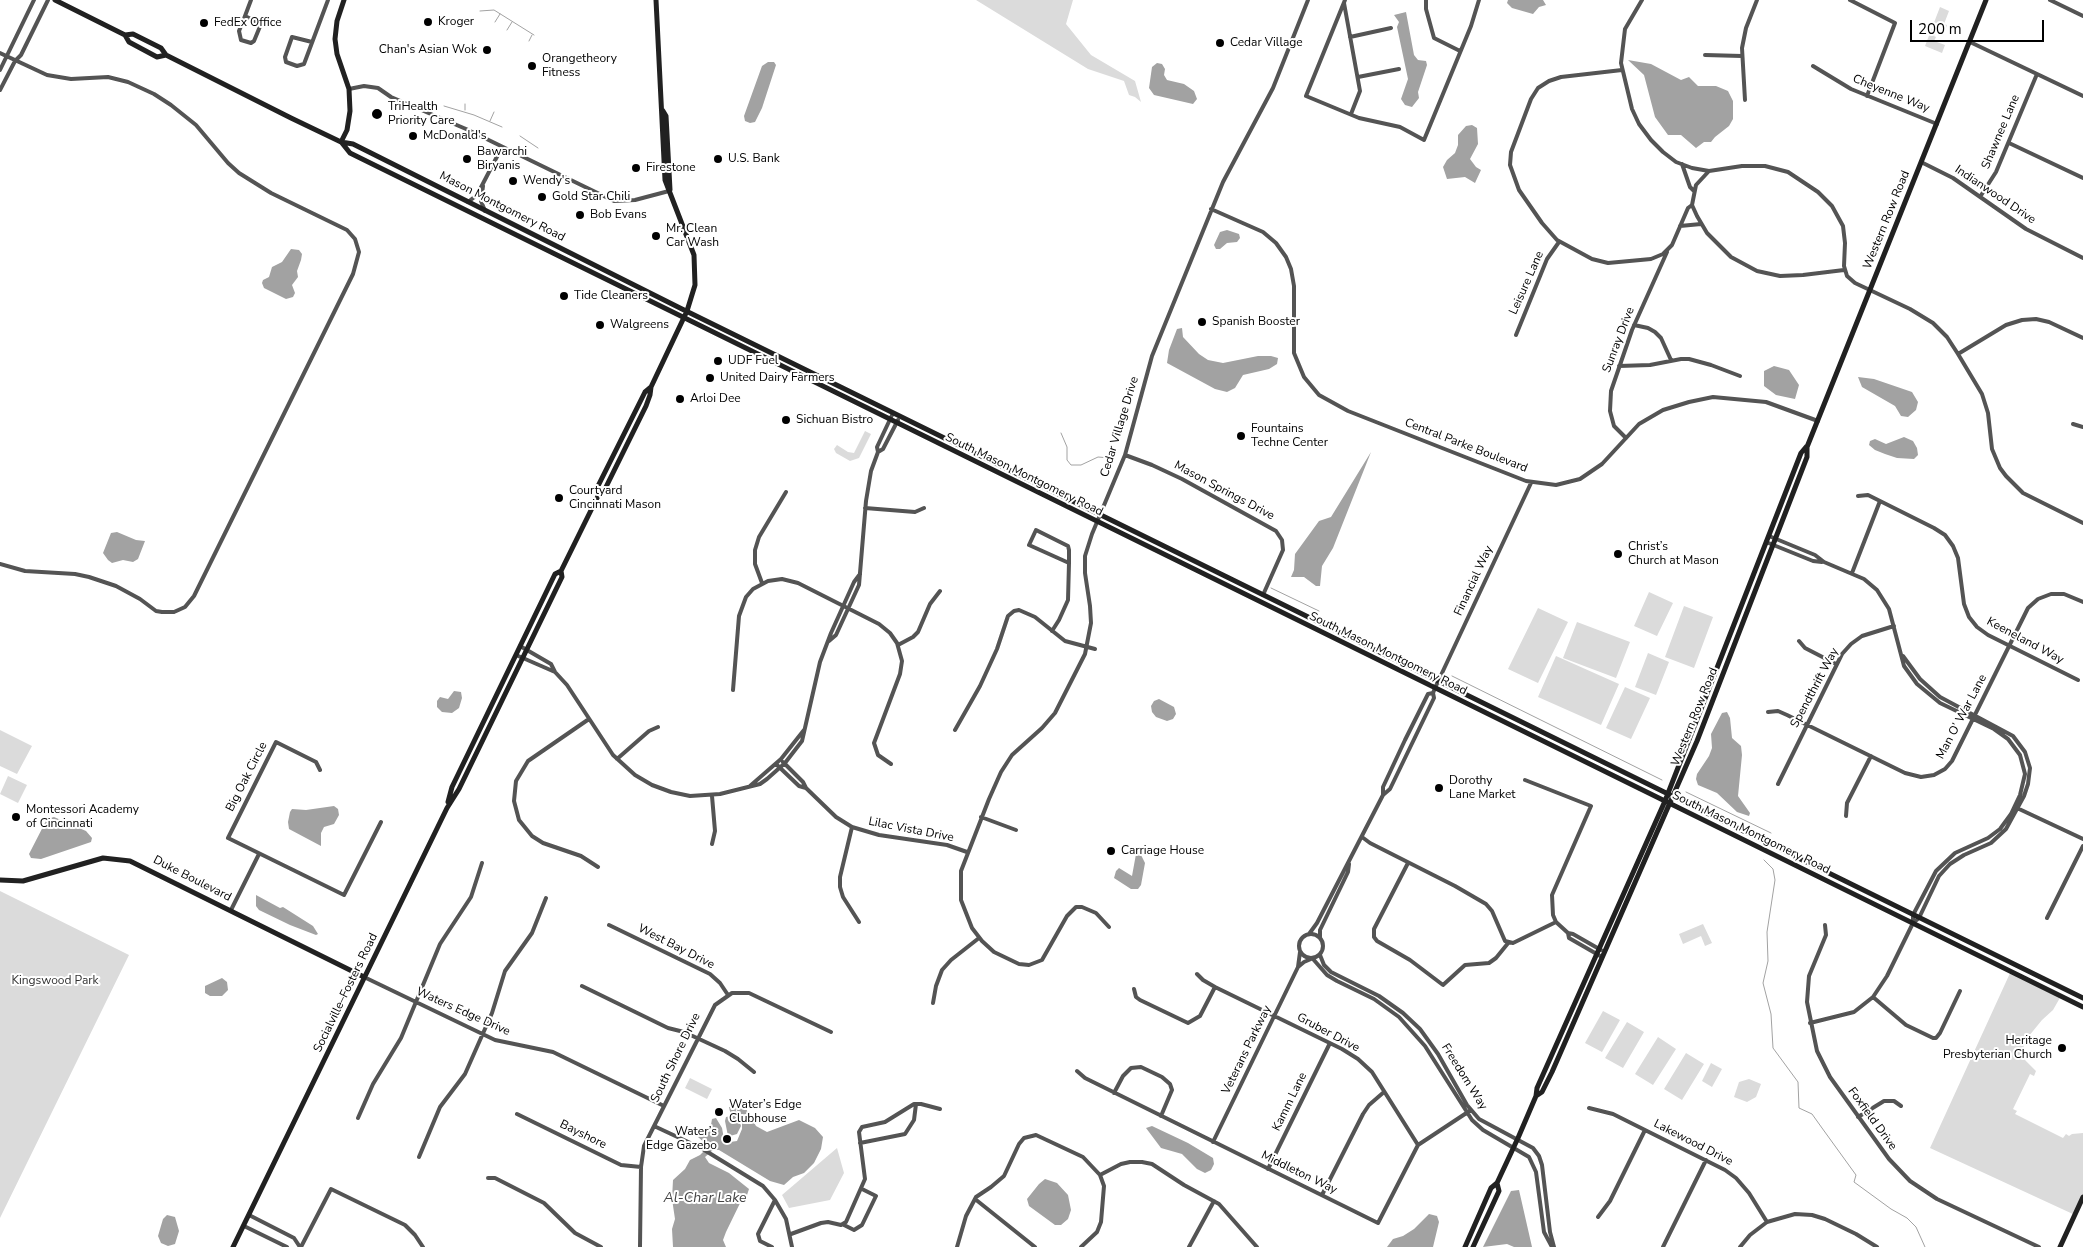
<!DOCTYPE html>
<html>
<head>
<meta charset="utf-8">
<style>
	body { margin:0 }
	#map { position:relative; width:2083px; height:1247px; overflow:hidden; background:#fff; font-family:"Nunito Sans",sans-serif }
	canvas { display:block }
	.scale { position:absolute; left:1910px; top:20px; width:134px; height:22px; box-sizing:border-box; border:2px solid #000; border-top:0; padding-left:6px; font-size:15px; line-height:18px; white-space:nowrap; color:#000; -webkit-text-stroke:4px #fff; paint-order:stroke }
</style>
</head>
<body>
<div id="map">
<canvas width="2083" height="1247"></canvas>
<div class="scale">200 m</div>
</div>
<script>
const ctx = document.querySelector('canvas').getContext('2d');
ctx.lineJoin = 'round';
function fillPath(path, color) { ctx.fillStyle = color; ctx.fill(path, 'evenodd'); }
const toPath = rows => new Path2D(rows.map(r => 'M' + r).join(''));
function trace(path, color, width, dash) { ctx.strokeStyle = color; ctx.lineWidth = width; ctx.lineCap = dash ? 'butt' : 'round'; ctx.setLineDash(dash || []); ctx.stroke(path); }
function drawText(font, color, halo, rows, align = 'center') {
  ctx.font = font + ' "Nunito Sans",sans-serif'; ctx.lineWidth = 4; ctx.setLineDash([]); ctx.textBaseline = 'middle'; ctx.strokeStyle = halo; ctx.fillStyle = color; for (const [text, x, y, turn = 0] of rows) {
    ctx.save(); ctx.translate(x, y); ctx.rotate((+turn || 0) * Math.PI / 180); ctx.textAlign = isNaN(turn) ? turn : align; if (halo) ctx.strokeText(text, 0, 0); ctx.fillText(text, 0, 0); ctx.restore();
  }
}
fillPath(toPath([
	[976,0,1073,0,1066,24,1091,55,1135,81,1141,102,1135,97,1129,95,1124,81,1088,69],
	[1940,7,1949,11,1944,24,1947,25,1946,28,1940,26,1934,36,1936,37,1934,41,1945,45,1942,53,1925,46],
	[865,431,871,434,859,458,850,461,836,453,834,449,837,445,848,452,854,453],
	[1649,592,1673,603,1657,636,1634,626],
	[1684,606,1713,617,1694,668,1665,657],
	[1538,608,1568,622,1538,683,1508,669],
	[1577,622,1630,642,1616,678,1563,658],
	[1648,653,1669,662,1656,695,1635,687],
	[1556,656,1619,684,1601,725,1538,697],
	[1625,687,1650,698,1631,739,1606,728],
	[0,730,32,746,17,774,0,766],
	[8,776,27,785,18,803,0,794],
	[0,891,129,955,0,1218],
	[1703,924,1712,943,1705,946,1701,936,1683,944,1679,934],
	[2011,971,2061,996,2053,1010,2042,1020,2024,1042,2023,1054,2025,1060,2036,1071,2034,1076,2030,1074,2013,1109,2017,1111,2015,1114,2063,1138,2066,1134,2069,1136,2072,1134,2083,1133,2083,1197,2075,1215,1930,1148],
	[1603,1011,1620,1020,1602,1052,1585,1043],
	[1627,1022,1644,1032,1623,1068,1605,1058],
	[1658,1037,1676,1049,1653,1085,1635,1074],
	[1686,1053,1704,1064,1682,1100,1664,1089],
	[1711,1063,1722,1069,1712,1087,1702,1081],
	[690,1078,712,1089,707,1099,685,1088],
	[1749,1079,1761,1084,1756,1097,1747,1102,1734,1097,1739,1082],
	[837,1148,844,1173,830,1200,789,1208,782,1195]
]), '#dbdbdb');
fillPath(toPath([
	[1508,0,1543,0,1546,5,1539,7,1533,14,1512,8,1507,3],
	[1406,12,1414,55,1418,60,1426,61,1427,65,1418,92,1419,98,1412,107,1405,105,1401,99,1408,79,1397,27,1399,22,1394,15],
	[1628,60,1651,64,1681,80,1689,77,1698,86,1716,86,1728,91,1733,101,1733,119,1729,126,1715,137,1711,142,1704,142,1696,148,1681,135,1668,135,1655,117,1644,75],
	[768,62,774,62,776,65,762,108,755,122,750,123,745,121,744,116,762,66],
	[1157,63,1162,64,1165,69,1164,75,1167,80,1184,84,1194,91,1197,99,1193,104,1154,95,1149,88,1152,67],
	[1472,125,1477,128,1478,144,1470,159,1476,167,1481,170,1475,183,1465,177,1447,179,1443,167,1447,160,1455,153,1458,145,1458,135,1466,126],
	[1227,230,1239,234,1240,238,1237,242,1227,243,1220,249,1216,249,1214,245,1220,232],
	[291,249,299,250,302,254,301,260,297,271,298,277,292,285,295,293,293,297,286,299,264,288,262,283,263,280,269,277,272,267,282,262],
	[1182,328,1183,337,1199,354,1208,360,1223,363,1258,356,1271,356,1278,358,1277,364,1269,369,1243,375,1235,388,1227,392,1215,389,1167,363,1169,350,1177,329],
	[1774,366,1789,370,1799,385,1795,399,1776,395,1764,386,1764,371],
	[1858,377,1874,379,1912,392,1918,402,1916,410,1908,417,1901,416,1895,406,1862,387],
	[1904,437,1913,441,1917,448,1918,455,1914,459,1897,458,1885,454,1875,450,1869,445,1870,441,1875,439,1886,444],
	[1371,452,1333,548,1322,566,1320,586,1316,586,1304,577,1291,577,1294,570,1295,554,1319,521,1331,517],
	[117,532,136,540,145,541,138,559,133,562,123,560,112,563,108,560,103,553,111,533],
	[454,691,461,692,462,698,459,708,452,713,442,712,437,707,437,701,440,697,448,699],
	[1159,699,1174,707,1176,714,1173,719,1167,721,1156,717,1152,712,1151,706,1154,701],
	[1727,712,1730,718,1732,738,1741,746,1742,755,1738,796,1750,813,1749,816,1737,812,1717,793,1698,785,1696,779,1697,774,1709,756,1712,748,1711,734,1722,713],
	[334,806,338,809,339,815,334,824,324,827,321,833,321,846,289,829,288,822,290,812,292,809,306,810],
	[54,817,86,831,92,838,91,842,41,859,31,858,29,854,47,819],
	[1136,854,1141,855,1145,863,1141,885,1138,889,1131,889,1114,878,1116,871,1119,868,1132,876],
	[256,895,280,908,283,907,313,926,318,934,316,935,290,925,259,910,256,906],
	[222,978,227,982,228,990,222,996,210,996,205,993,205,986],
	[740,1105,746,1109,756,1126,767,1132,799,1120,815,1128,823,1137,821,1149,814,1163,804,1173,793,1177,784,1185,770,1181,719,1150,713,1150,705,1157,709,1163,729,1173,749,1189,747,1195,744,1195,726,1232,723,1240,726,1247,673,1247,672,1229,675,1219,672,1199,673,1180,685,1169,690,1160,700,1155,706,1149,706,1144,698,1137,710,1131,712,1119,716,1118,722,1128,724,1139,730,1142,737,1141,742,1129,742,1121,736,1108],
	[729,1107,735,1107,741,1126,737,1134,730,1136,728,1136,725,1121,726,1117,731,1116],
	[1152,1126,1188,1143,1213,1158,1214,1164,1211,1170,1205,1173,1197,1169,1182,1154,1161,1148,1146,1128],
	[1045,1179,1057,1183,1068,1195,1071,1210,1068,1219,1061,1225,1055,1225,1029,1206,1027,1199,1039,1184],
	[1519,1190,1532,1247,1514,1247,1507,1244,1483,1247,1511,1191],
	[1429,1214,1437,1216,1439,1222,1433,1247,1387,1247,1393,1239,1403,1236,1414,1229],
	[167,1215,175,1217,179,1231,175,1244,168,1246,161,1243,158,1236,163,1219]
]), '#a2a2a2');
trace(toPath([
	[480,11,494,10,534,35],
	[495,22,500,14],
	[507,30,512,22],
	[529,41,532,35],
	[465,104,465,110],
	[444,106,474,115,502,127],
	[490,121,494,112],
	[520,136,538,148],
	[1061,433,1067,447,1067,460,1071,465,1081,465,1098,457,1110,458],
	[1271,588,1319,611],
	[1452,676,1662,780],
	[1686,792,1771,833],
	[1764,860,1773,869,1775,880,1767,932,1768,961,1763,983,1771,1014,1773,1048,1798,1082,1799,1108,1812,1114,1822,1128,1856,1175,1854,1182,1891,1209,1907,1218,1916,1227,1925,1247]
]), '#a2a2a2', 1);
trace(toPath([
	[1345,0,1306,96,1359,118,1400,127,1424,140,1471,26,1479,0],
	[1426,0,1426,9,1434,38,1460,51],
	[1642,0,1625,29,1621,63,1632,109,1639,124,1651,140,1663,152,1676,162,1692,168,1709,171,1742,166,1765,166,1788,172,1818,192,1832,206,1843,226,1845,243,1844,266,1847,276,1855,283,1910,309,1933,323,1947,337,1958,354,1982,394,1988,413,1992,449,2000,468,2006,476,2023,493,2083,523],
	[1850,0,1895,23,1867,96],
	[2050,0,2083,16],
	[1344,3,1360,91,1351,114],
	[245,16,261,24,254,41,251,43,241,40,239,31,245,16,251,0],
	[1350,37,1391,28],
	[312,42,292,37,285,57,286,62,297,66,304,64,328,0],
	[1970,42,2083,96],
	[0,53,47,75,71,79,108,77,128,82,154,94,171,105,196,125,228,163,239,173,271,193,347,230,355,239,359,252,353,274,194,596,185,607,174,612,162,612,156,611,140,599,116,586,89,577,75,574,25,571,0,564],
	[1705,55,1742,56],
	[1813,66,1851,89,1937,124],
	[0,70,34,0],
	[1622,70,1561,77,1549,81,1538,88,1531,99,1511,152,1510,165,1519,190,1542,223,1557,240,1592,259,1608,263,1651,259,1663,254,1672,245,1688,208,1692,205],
	[1358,77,1399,69],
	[349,89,364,86,378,88,391,97,466,129,614,201,635,200,669,191],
	[0,90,15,61,21,55,48,0],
	[1745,100,1742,48,1746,28,1757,0],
	[2009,143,2083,178],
	[1921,162,1953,178,2026,229,2083,258],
	[1682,164,1690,187,1694,191],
	[1709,171,1696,185,1692,205,1697,216,1707,233,1731,257,1757,271,1780,276,1803,275,1844,270],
	[483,186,481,201,485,211],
	[1980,197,1996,172,2037,74],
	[468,202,477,195,502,147],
	[1211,209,1263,232,1276,243,1286,257,1291,269,1294,286,1294,353,1304,377,1319,395,1348,411,1526,481,1556,485,1580,479,1602,464,1639,424,1663,410,1689,402,1713,397,1766,402,1818,421],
	[1680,226,1701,224],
	[1634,325,1648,328,1655,332,1661,338,1671,360],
	[1516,335,1547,259,1559,242],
	[1958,354,2006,325,2022,320,2036,319,2049,322,2083,338],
	[1619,366,1650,365,1681,359,1689,359,1711,365,1740,376],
	[2073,424,2083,427],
	[1626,438,1614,426,1610,411,1611,391,1632,330,1667,252],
	[878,452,877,447,893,413],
	[1125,455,1152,465,1182,479,1276,531,1282,540,1283,550,1263,595],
	[1858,496,1868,495,1934,528,1945,535,1953,546,1958,558,1964,604,1969,617,1977,627,1988,635,2078,680],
	[865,508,915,512,924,508],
	[1769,536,1815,555,1824,562,1864,579,1877,590,1889,609,1904,666,1917,684,1940,703,1994,729,2008,739,2020,755,2025,774,2020,795,2011,814,2000,829,1988,838,1955,853,1936,871,1913,915,1913,923,1887,976,1873,997,1854,1012,1810,1023],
	[1766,542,1813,561,1822,562],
	[1852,573,1880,501],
	[762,583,755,564,755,550,759,537,786,492],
	[1052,631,1059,620,1068,600,1069,563,1069,550,1068,546,1036,530,1029,545,1069,563],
	[829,641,836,635,859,585,866,501,871,471,878,452,883,449,898,420],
	[1799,641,1805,648,1836,664],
	[898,645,913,637,918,632,930,604,940,591],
	[520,646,551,664,555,672,567,685,613,755,635,775,652,785,671,792,690,796,720,794,760,784,767,779,785,763,802,741,820,662,831,633,854,582,860,574],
	[516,655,555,672],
	[1903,656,1920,679,1940,697,2013,736,2025,752,2030,768,2028,784,2024,796,2006,829,1991,843,1964,855,1950,864,1939,876,1919,918,1913,923],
	[733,690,739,616,746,597,753,589,768,581,782,579,798,583,879,624,890,633,897,643,902,661,900,674,874,743,878,755,891,764],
	[1768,712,1778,711,1787,715,1905,773,1921,777,1934,775,1945,769,1952,761,2028,608,2038,599,2051,594,2064,594,2083,602],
	[589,719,528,761,516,781,514,801,519,820,532,836,543,843,581,856,598,867],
	[955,730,980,686,997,649,1008,616,1014,611,1019,610,1035,617,1065,641,1095,649],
	[617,759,649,731,658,727],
	[783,762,803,782,806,788],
	[776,764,799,786,806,788,836,817,852,827,879,835,947,845,967,852],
	[320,770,316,762,276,742,228,838,344,895,381,822],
	[1525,780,1591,806,1552,895,1553,915,1556,922],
	[1778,784,1842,654,1851,644,1862,636,1894,626],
	[750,786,781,759,804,730],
	[1383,795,1383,787,1405,740,1428,694,1433,693],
	[2017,808,2083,839],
	[1846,816,1847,803,1871,756],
	[981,817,1016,830],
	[852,827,840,877,840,887,843,897,859,922],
	[1362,837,1370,843,1455,886,1486,904,1492,911,1505,941,1513,943,1556,922,1568,933,1569,938,1602,957],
	[712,844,715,831,712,796],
	[1408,863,1374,929,1374,937,1377,941,1410,960,1443,985,1465,965,1489,963,1496,958,1509,942],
	[231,910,259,854],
	[2047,918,2083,846],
	[609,925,710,974,720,983,728,995],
	[1825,925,1826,935,1809,976,1807,1002,1817,1051,1830,1077,1889,1159,1910,1181,1937,1199,2039,1247],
	[1109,927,1096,913,1082,907,1076,907,1067,916,1042,960,1029,965,1019,964,994,952,982,941,972,928,961,900,961,871,989,799,1001,772,1012,755,1042,728,1055,713,1085,654,1091,623,1090,606,1085,573,1085,556,1092,534,1125,455,1152,356,1223,182,1273,88,1308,0],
	[1568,933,1573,934,1601,950],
	'1299 946a12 12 0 1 1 24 0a12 12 0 1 1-24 0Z',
	[1309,934,1317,923,1383,795,1390,789,1434,698,1433,693,1435,688,1531,483],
	[1320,938,1320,930,1348,872,1349,864],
	[1320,955,1324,965,1331,972,1379,996,1403,1013,1420,1029,1438,1054,1467,1105,1479,1119,1533,1148,1539,1156,1542,1165,1550,1232,1554,1247],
	[1313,959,1327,975,1337,981,1374,999,1399,1017,1425,1046,1472,1120,1483,1130,1529,1157,1536,1172,1544,1232,1552,1247],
	[1298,967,1304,962,1311,959],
	[1197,974,1203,980,1215,987,1342,1049,1358,1059,1372,1072,1418,1145],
	[364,977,495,1040,553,1052,664,1106],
	[582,986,668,1028,684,1032,725,1051,738,1059,754,1072],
	[1134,989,1136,997,1140,1000,1188,1023,1200,1016,1215,987],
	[1873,997,1906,1025,1933,1038,1936,1038,1940,1033,1960,991],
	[933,1003,936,986,942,970,951,960,979,938],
	[1077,1071,1085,1078,1378,1223,1418,1145,1471,1110],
	[1114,1093,1123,1076,1131,1068,1141,1067,1162,1077,1170,1084,1172,1090,1161,1116],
	[1589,1108,1613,1114,1725,1170,1736,1178,1749,1193,1767,1222],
	[517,1114,621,1165,641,1167],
	[1858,1117,1884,1101,1894,1101,1901,1106],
	[358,1118,373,1084,401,1038,440,944,471,897,482,863],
	[654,1126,701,1148,763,1186,775,1200,786,1219,792,1247],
	[1213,1142,1298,967,1300,952],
	[860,1143,905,1134,914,1120,916,1104],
	[419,1157,440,1107,465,1074,492,1013,505,971,532,933,546,898],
	[1268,1169,1330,1043],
	[1100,1175,1121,1164,1130,1162,1142,1162,1152,1164,1184,1185,1219,1204,1257,1247],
	[488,1178,495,1178,544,1203,575,1233,601,1247],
	[1322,1195,1363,1114,1369,1105,1384,1092],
	[975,1199,1035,1247],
	[249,1215,294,1238,300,1247],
	[1598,1217,1610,1201,1645,1130],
	[844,1225,854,1230,862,1225,876,1196,862,1189],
	[244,1226,287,1247],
	[791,1234,821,1223,828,1222,841,1225,846,1222,865,1179,859,1132,862,1127,885,1122,914,1104,921,1104,940,1109],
	[301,1247,331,1189,405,1225,415,1235,423,1247],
	[640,1247,641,1167,644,1146,715,1005,732,993,749,993,831,1032],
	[772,1247,760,1241,758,1234,775,1200],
	[957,1247,966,1216,976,1197,991,1187,1004,1176,1019,1144,1024,1138,1036,1135,1083,1157,1100,1175,1104,1186,1101,1222,1097,1232,1081,1247],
	[1189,1247,1214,1201],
	[1663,1247,1706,1160],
	[1740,1247,1750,1235,1767,1222,1795,1214,1812,1215,1825,1219,1856,1234,1877,1247]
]), '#545454', 4);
trace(toPath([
	[55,0,125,35,133,34,161,48,166,55,291,118,341,142,353,144,680,308,2083,998],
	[125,35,129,42,157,57,166,55],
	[663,111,666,116,670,190],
	[341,142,347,130,350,111,349,89,337,54,335,39,337,21,344,0],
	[342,143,350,153,2083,1007],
	[599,494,598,486,645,392,651,387,687,311,695,285,694,255,665,180,656,0],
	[448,802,452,787,555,574,561,571],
	[0,880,23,881,103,858,130,861,364,977],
	[1536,1096,1542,1092,1552,1072,1697,741,1807,457,1807,447,1986,0],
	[233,1247,447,808,459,789,562,577,561,571,599,494,605,489,646,406,650,395,651,387],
	[1465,1247,1491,1188,1497,1183,1518,1138,1536,1096,1537,1088,1665,801,1801,453,1806,447],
	[1473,1247,1499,1191,1497,1183],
	[2060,1247,2083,1197]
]), '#212121', 5);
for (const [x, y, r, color] of [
	[428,22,5,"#000"],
	[204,23,5,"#000"],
	[1220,43,5,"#000"],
	[487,50,5,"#000"],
	[532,66,5,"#000"],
	[377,114,6,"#000"],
	[413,136,5,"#000"],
	[467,159,5,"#000"],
	[718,159,5,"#000"],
	[636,168,5,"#000"],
	[513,181,5,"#000"],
	[542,197,5,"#000"],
	[580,215,5,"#000"],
	[656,236,5,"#000"],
	[564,296,5,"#000"],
	[1202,322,5,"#000"],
	[600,325,5,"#000"],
	[718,361,5,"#000"],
	[710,378,5,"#000"],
	[680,399,5,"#000"],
	[786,420,5,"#000"],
	[1241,436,5,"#000"],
	[559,498,5,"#000"],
	[1618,554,5,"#000"],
	[1439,788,5,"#000"],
	[16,817,5,"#000"],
	[1111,851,5,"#000"],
	[2062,1048,5,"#000"],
	[719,1112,5,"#000"],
	[727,1139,5,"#000"]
]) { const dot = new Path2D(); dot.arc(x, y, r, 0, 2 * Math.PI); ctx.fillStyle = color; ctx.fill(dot); trace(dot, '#fff', 2); }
drawText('12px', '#000', '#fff', [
	["Kroger",438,22],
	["FedEx Office",214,23],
	["Cedar Village",1230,43],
	["Chan's Asian Wok",477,50,"right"],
	["Orangetheory",542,59],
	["Fitness",542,73],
	["TriHealth",388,107],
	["Priority Care",388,121],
	["McDonald's",423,136],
	["Bawarchi",477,152],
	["Biryanis",477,166],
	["U.S. Bank",728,159],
	["Firestone",646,168],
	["Wendy's",523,181],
	["Gold Star Chili",552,197],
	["Bob Evans",590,215],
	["Mr. Clean",666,229],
	["Car Wash",666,243],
	["Tide Cleaners",574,296],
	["Spanish Booster",1212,322],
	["Walgreens",610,325],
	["UDF Fuel",728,361],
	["United Dairy Farmers",720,378],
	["Arloi Dee",690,399],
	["Sichuan Bistro",796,420],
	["Fountains",1251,429],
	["Techne Center",1251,443],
	["Courtyard",569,491],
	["Cincinnati Mason",569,505],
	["Christ’s",1628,547],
	["Church at Mason",1628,561],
	["Dorothy",1449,781],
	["Lane Market",1449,795],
	["Montessori Academy",26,810],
	["of Cincinnati",26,824],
	["Carriage House",1121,851],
	["Heritage",2052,1041,"right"],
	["Presbyterian Church",2052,1055,"right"],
	["Water’s Edge",729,1105],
	["Clubhouse",729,1119],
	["Water’s",717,1132,"right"],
	["Edge Gazebo",717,1146,"right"]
], 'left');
drawText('12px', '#000', '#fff', [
	["Cheyenne Way",1891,94,22],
	["Shawnee Lane",2001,132,-67],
	["Indianwood Drive",1995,195,34],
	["Mason Montgomery Road",502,207,27],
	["Western Row Road",1887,220,-68],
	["Leisure Lane",1527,283,-66],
	["Sunray Drive",1619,340,-69],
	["Cedar Village Drive",1120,427,-73],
	["Central Parke Boulevard",1466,446,21],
	["South Mason Montgomery Road",1024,475,26],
	["Mason Springs Drive",1224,491,28],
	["Financial Way",1474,581,-65],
	["Keeneland Way",2025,641,28],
	["South Mason Montgomery Road",1388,654,26],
	["Spendthrift Way",1815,688,-62],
	["Western Row Road",1695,717,-68],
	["Man O’ War Lane",1962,717,-62],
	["Big Oak Circle",247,777,-63],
	["Lilac Vista Drive",911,830,11],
	["South Mason Montgomery Road",1751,833,26],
	["Duke Boulevard",192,879,27],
	["West Bay Drive",676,947,27],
	["Socialville–Fosters Road",346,993,-64],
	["Waters Edge Drive",463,1012,24],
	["Gruber Drive",1328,1033,28],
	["Veterans Parkway",1247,1050,-64],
	["South Shore Drive",676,1058,-64],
	["Freedom Way",1464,1077,58],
	["Kamm Lane",1290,1102,-64],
	["Foxfield Drive",1872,1119,54],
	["Bayshore",583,1135,26],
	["Lakewood Drive",1693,1143,27],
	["Middleton Way",1299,1173,26]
]);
drawText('12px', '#323232', '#fff', [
	["Kingswood Park",55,981]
]);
drawText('italic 14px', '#434343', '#fff', [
	["Al-Char Lake",705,1199]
]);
</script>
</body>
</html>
